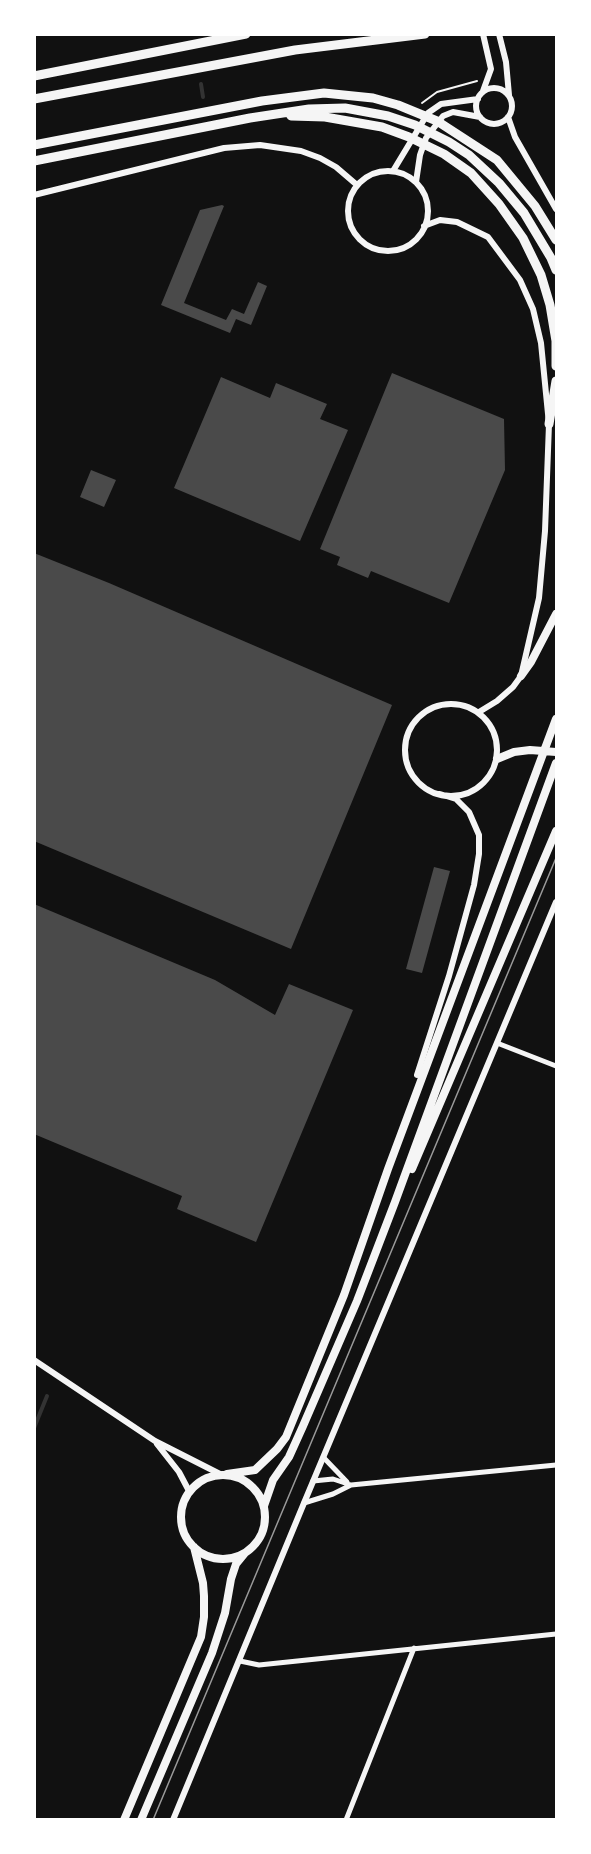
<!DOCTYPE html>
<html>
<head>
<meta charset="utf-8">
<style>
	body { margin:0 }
	#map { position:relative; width:591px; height:1854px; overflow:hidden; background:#111; font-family:Mulish,sans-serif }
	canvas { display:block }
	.frame { position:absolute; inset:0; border:36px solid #fff; pointer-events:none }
</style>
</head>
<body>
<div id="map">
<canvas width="591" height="1854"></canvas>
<div class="frame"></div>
</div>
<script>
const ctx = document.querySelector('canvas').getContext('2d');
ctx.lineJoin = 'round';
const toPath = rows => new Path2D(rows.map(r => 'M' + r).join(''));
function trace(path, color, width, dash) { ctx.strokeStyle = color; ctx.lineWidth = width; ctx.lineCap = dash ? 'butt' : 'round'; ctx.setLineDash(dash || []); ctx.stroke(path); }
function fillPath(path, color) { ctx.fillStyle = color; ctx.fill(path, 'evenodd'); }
trace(toPath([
	[201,84,203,97],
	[34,1428,47,1396]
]), '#333', 4);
fillPath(toPath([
	[222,205,224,206,184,303,226,320,232,309,244,314,258,282,267,286,251,325,236,319,230,333,161,305,200,210],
	[392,373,504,419,505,470,449,603,371,571,368,578,337,565,340,557,320,549],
	[221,377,270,398,276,383,327,404,320,419,348,430,300,541,174,488],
	[91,470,116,480,104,507,80,497],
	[34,553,109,583,392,705,291,949,34,841],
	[434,867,450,871,422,973,406,969],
	[34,904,215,980,275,1015,289,984,353,1010,256,1242,177,1209,182,1196,34,1134]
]), '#4a4a4a');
trace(toPath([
	[422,103,437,92,477,81]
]), '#f5f5f5', 2);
trace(toPath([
	[497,1043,556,1066],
	[324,1458,347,1482],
	[313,1481,333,1479,351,1485,556,1465],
	[304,1503,333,1494,351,1485],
	[240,1661,259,1665,556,1634],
	[346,1820,414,1648]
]), '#f5f5f5', 5);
trace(toPath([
	[499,34,506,62,509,95],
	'476 106a18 18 0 1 1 36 0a18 18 0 1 1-36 0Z',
	[483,91,491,69,483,34],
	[508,117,515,137,556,209],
	[393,171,428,113,441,104,478,99],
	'348 211a40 40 0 1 1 80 0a40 40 0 1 1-80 0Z',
	[416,182,420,155,426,138,443,116,453,112,480,117],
	[34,195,224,148,260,145,301,151,320,158,336,167,357,185],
	[424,226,440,220,457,222,488,237,520,280,533,309,541,343,549,424,545,531,539,598,521,676,513,687,497,701,479,712],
	'405 750a46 46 0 1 1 92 0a46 46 0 1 1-92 0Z',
	[417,1075,449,976,474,885,479,854,479,835,469,812,456,799,440,794],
	[34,1360,155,1441,220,1474],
	[157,1444,179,1472,189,1491],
	[173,1820,304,1503,556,902]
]), '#f5f5f5', 6);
trace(toPath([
	[521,676,531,662,556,614],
	[497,759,514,752,530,750,556,752],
	[412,1169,556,831],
	[227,1474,255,1470,277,1449,286,1437,344,1295,388,1169,556,719],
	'181 1517a42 42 0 1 1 84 0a42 42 0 1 1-84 0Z',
	[264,1506,273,1480,289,1457,303,1426,357,1301,395,1202,556,763],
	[124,1820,201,1637,204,1617,204,1596,203,1583,194,1547],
	[141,1820,212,1653,225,1613,231,1579,236,1564,245,1553]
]), '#f5f5f5', 8);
trace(toPath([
	[34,76,246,34],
	[34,99,295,50,425,34],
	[291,116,325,117,382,127,409,137,444,154,471,173,499,204,523,238,541,275,550,305,556,341,556,366],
	[34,145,262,101,324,93,373,98,398,105,437,121,497,160,535,206,556,240],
	[34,161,250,118,309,109,345,108,388,116,415,125,449,142,469,155,499,183,524,213,551,258,556,270],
	[549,424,556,381]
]), '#f5f5f5', 9);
trace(toPath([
	[153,1820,556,858]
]), '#9a9a9a', 1.5);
</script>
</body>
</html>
